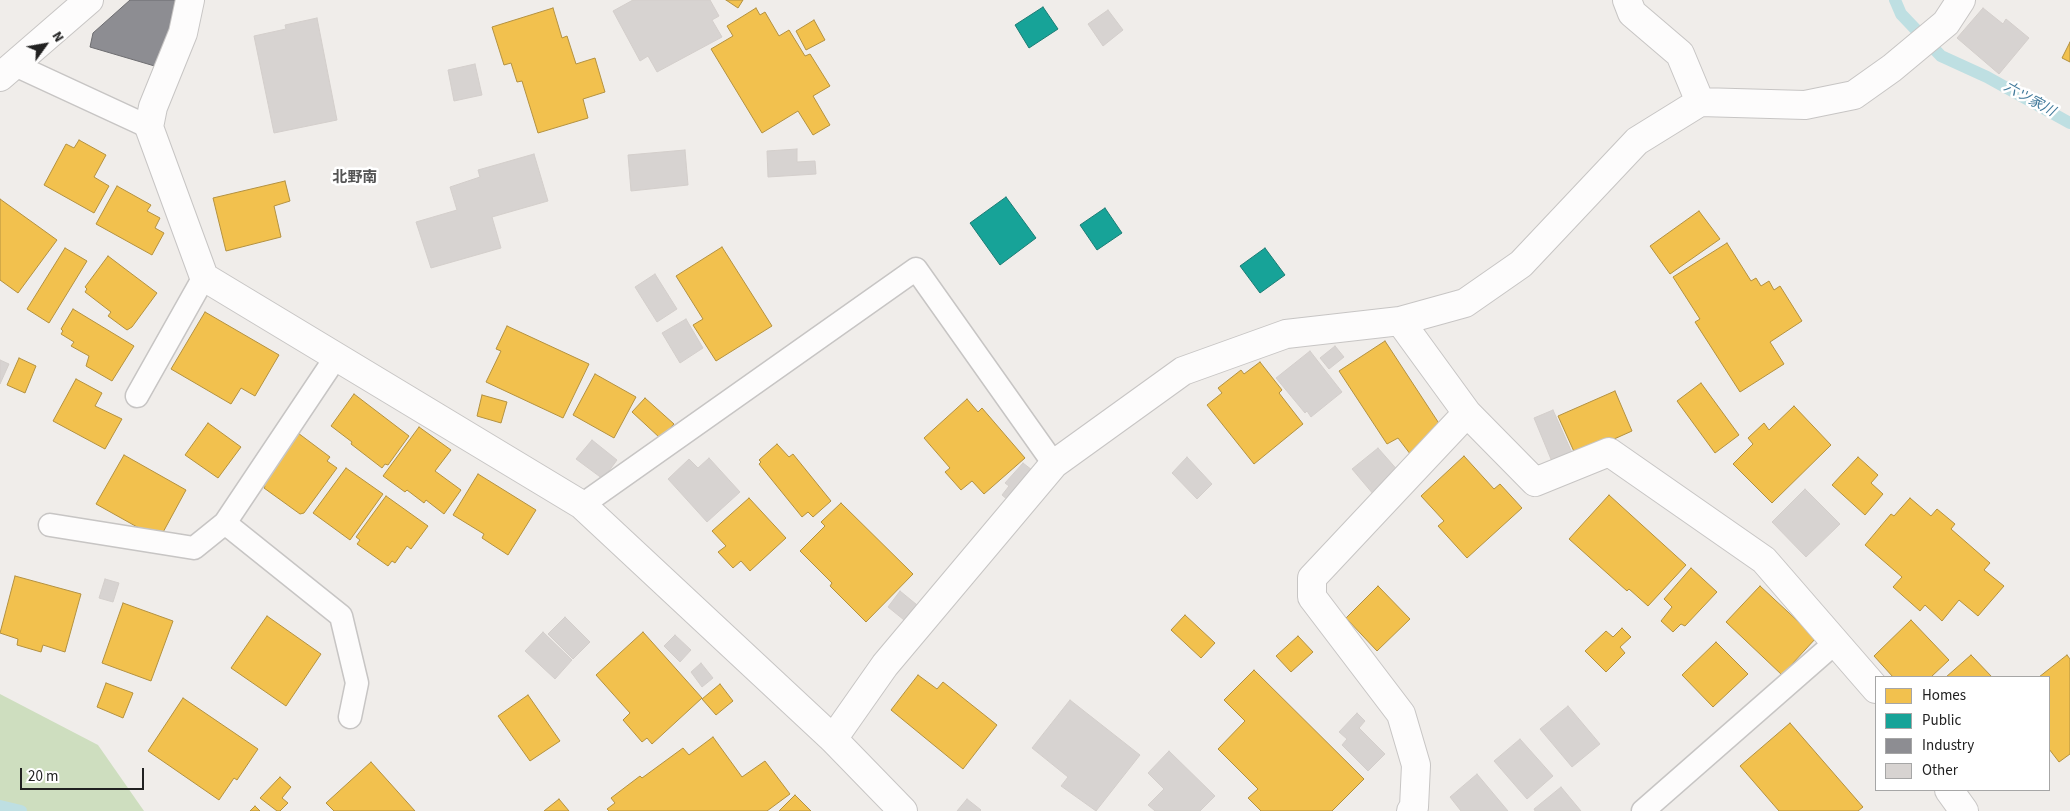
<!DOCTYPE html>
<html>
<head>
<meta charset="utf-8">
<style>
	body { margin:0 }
	#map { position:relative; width:2070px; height:811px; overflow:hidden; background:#f0edea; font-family:"Source Sans 3",sans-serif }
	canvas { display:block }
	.legend { position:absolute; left:1875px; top:676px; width:175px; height:115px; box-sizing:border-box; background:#fff; border:1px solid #a6a6a6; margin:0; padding:6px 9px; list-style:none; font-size:15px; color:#212121 }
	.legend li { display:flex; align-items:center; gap:10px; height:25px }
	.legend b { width:25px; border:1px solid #a6a6a6 }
	.north { position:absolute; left:20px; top:20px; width:50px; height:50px; -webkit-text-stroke:4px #fff; paint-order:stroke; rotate:58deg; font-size:14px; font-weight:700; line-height:20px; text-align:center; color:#212121 }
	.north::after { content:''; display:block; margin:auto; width:18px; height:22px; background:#212121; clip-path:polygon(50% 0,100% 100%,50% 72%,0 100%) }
	.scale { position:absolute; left:20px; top:768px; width:124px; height:22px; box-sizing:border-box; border:2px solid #212121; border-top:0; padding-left:6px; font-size:15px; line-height:18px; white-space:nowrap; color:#212121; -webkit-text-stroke:4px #fff; paint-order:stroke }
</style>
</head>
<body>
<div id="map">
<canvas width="2070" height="811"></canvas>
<ul class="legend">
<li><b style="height:14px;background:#f2c14e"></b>Homes</li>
<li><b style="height:14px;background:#17a398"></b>Public</li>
<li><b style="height:14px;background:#8d8d92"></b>Industry</li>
<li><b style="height:14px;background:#d7d3d1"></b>Other</li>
</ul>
<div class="north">N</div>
<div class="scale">20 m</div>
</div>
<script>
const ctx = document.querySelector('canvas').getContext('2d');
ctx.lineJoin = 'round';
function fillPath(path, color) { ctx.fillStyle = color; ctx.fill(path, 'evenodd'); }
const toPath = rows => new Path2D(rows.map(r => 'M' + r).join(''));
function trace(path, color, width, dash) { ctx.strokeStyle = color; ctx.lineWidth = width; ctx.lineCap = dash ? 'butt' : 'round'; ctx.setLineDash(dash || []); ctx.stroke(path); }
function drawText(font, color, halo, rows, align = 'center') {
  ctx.font = font + ' "Source Sans 3","Noto Sans JP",sans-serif'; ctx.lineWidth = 5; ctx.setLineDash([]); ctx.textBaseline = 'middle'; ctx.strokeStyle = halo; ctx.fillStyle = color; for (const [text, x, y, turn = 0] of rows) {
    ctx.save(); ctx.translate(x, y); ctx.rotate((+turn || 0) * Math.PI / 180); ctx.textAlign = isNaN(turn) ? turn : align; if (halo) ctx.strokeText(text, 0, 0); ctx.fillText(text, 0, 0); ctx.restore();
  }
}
fillPath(toPath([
	[0,694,98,745,144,811,0,811]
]), '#cedebf');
const homes = toPath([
	[726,0,743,0,738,8,726,0],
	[553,8,562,38,567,36,576,64,595,58,605,92,583,99,588,118,538,133,522,81,517,82,511,63,504,65,492,27,553,8],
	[756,8,760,15,765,12,779,36,789,30,805,56,810,54,830,86,813,96,830,125,813,135,798,111,762,133,711,49,733,36,727,26,756,8],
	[814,20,825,40,806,50,796,31,814,20],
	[2070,42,2070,62,2062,58,2070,42],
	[79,140,106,155,94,177,109,186,94,213,44,185,66,144,74,148,79,140],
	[285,181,290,201,274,206,281,237,226,251,213,198,285,181],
	[117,186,151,205,147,211,160,218,155,228,164,233,152,255,96,224,117,186],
	[0,199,57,240,18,293,0,280,0,199],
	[1699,211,1720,239,1670,274,1650,246,1699,211],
	[1727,243,1751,281,1756,278,1761,286,1769,281,1774,290,1780,286,1802,321,1770,342,1784,364,1740,392,1695,322,1700,319,1673,277,1727,243],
	[722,247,772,326,716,361,693,325,703,319,676,276,722,247],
	[65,248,87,261,49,323,27,309,65,248],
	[108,256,157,293,132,327,127,330,108,316,111,312,85,292,87,289,85,287,108,256],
	[73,309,134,346,112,381,86,366,89,356,71,346,74,342,61,334,63,331,61,329,73,309],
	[205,312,279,355,255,396,241,388,231,404,171,369,205,312],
	[507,326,589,364,563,418,486,382,501,351,496,349,507,326],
	[1385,341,1442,428,1414,459,1398,438,1387,444,1339,371,1385,341],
	[19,358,36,366,25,393,7,385,19,358],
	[1260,362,1282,390,1279,393,1303,424,1254,464,1207,405,1222,393,1218,388,1241,370,1244,374,1260,362],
	[595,374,636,397,614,438,573,415,595,374],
	[76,379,102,393,95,406,122,419,105,449,53,421,76,379],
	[1701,383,1739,435,1715,453,1677,401,1701,383],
	[1615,391,1632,431,1576,456,1558,416,1615,391],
	[354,394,409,436,388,465,385,464,382,468,351,444,352,442,331,426,354,394],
	[482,395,507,402,501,423,477,416,482,395],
	[645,398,674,424,660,438,632,412,645,398],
	[967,399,978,412,982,408,1025,458,984,494,972,481,961,490,945,472,950,468,924,438,967,399],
	[1794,406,1831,445,1772,503,1733,464,1753,444,1748,438,1764,423,1769,430,1794,406],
	[208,423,241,447,218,478,185,455,208,423],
	[419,427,451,450,435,471,461,490,444,514,426,500,424,503,407,490,405,492,383,476,419,427],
	[298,433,330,457,327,461,337,468,304,513,300,514,264,488,265,486,262,483,298,433],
	[777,444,789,457,793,454,831,501,813,517,808,512,802,517,759,464,761,462,759,460,777,444],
	[124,455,186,490,161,536,155,537,96,504,124,455],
	[1464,456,1494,489,1500,484,1522,508,1467,558,1438,526,1444,521,1421,496,1464,456],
	[1858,457,1878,475,1871,483,1883,494,1865,515,1832,485,1858,457],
	[346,468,383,494,350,540,313,513,346,468],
	[478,474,536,510,508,555,482,538,484,534,453,515,478,474],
	[1609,495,1686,565,1648,606,1629,589,1627,591,1569,539,1609,495],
	[386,496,428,526,411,549,407,546,395,563,392,561,388,566,357,544,360,540,356,537,386,496],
	[749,498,786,538,750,571,741,561,733,568,718,552,726,546,712,531,749,498],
	[1910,498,1931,516,1937,509,1955,524,1951,529,1990,563,1984,570,2004,586,1978,616,1959,600,1942,621,1925,605,1920,611,1893,587,1902,577,1865,545,1891,514,1894,516,1910,498],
	[841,503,913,574,866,622,830,586,832,583,800,551,825,526,821,522,841,503],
	[1691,568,1717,592,1685,626,1681,624,1673,632,1661,621,1672,607,1664,599,1691,568],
	[15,576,81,594,65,652,43,645,41,652,17,645,18,639,0,633,15,576],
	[1378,586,1410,619,1377,651,1346,618,1378,586],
	[1760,586,1816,638,1782,675,1726,622,1760,586],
	[123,603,173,621,151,681,102,663,123,603],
	[1185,615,1215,643,1201,658,1171,630,1185,615],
	[267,616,321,654,286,706,231,668,267,616],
	[1911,620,1949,660,1931,677,1893,677,1874,656,1911,620],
	[1622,628,1631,637,1620,647,1625,653,1606,672,1585,651,1606,631,1613,637,1622,628],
	[643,632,702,698,652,744,647,738,642,742,623,720,630,713,596,675,643,632],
	[1298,636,1313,652,1291,672,1276,656,1298,636],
	[1716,642,1748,674,1713,707,1682,675,1716,642],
	[1971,655,1992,677,1946,677,1971,655],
	[2067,655,2070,659,2070,754,2059,762,2049,749,2049,677,2039,677,2067,655],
	[1254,670,1364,779,1332,811,1261,811,1248,798,1258,789,1218,749,1245,721,1224,700,1254,670],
	[918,675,937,689,943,682,997,725,963,769,891,710,918,675],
	[106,683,133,693,123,718,97,707,106,683],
	[720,684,733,701,716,715,702,699,720,684],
	[528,695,560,741,530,761,498,716,528,695],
	[183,698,258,749,237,780,234,778,219,800,148,751,183,698],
	[1790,723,1863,807,1858,811,1779,811,1740,766,1790,723],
	[713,737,742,777,765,761,790,794,767,811,609,811,607,809,615,803,611,798,640,776,642,778,683,748,689,755,713,737],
	[371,762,415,811,334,811,326,803,371,762],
	[280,777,291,787,282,798,288,803,280,811,277,811,260,798,280,777],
	[795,795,811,811,779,811,795,795],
	[559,799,569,811,544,811,559,799],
	[255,806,260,811,250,811,255,806]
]);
fillPath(homes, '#f2c14e');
trace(homes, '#b39140', 1);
const public = toPath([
	[1043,7,1058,29,1029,48,1015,25,1043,7],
	[1006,197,1036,238,1000,265,970,223,1006,197],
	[1105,208,1122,233,1097,250,1080,225,1105,208],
	[1265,248,1285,275,1260,293,1240,266,1265,248]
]);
fillPath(public, '#17a398');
trace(public, '#1a7c74', 1);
const industry = toPath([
	[130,0,179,0,158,67,90,47,93,33,130,0]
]);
fillPath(industry, '#8d8d92');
trace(industry, '#6d6d70', 1);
trace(toPath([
	[1895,0,1901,14,1941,56,1987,77,2070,123],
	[0,806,21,811]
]), '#bedfe2', 12);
const building = toPath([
	[633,0,710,0,719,16,712,20,722,37,657,72,648,56,640,61,613,11,633,0],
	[1983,8,2003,24,2006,19,2029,38,1999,74,1957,38,1983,8],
	[1108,10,1123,30,1103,46,1088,24,1108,10],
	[317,18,337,120,274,133,254,36,286,29,285,25,317,18],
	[475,64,482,95,454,101,448,70,475,64],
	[797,149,797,162,815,161,816,174,768,177,767,151,797,149],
	[685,150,688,185,631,191,628,155,685,150],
	[534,154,548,201,492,217,501,248,431,268,416,222,457,210,450,187,480,177,478,170,534,154],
	[655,274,677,309,657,322,635,287,655,274],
	[686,319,703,348,680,363,662,333,686,319],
	[1335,346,1344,357,1329,369,1320,358,1335,346],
	[1310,351,1342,392,1311,417,1307,411,1305,413,1276,378,1310,351],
	[0,360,9,364,0,384,0,360],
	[1553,410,1573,455,1553,464,1534,418,1553,410],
	[592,440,617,460,603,479,576,459,592,440],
	[1378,448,1400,473,1374,495,1352,469,1378,448],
	[1187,457,1212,484,1197,499,1172,473,1187,457],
	[709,458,740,492,707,522,668,479,689,459,698,468,709,458],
	[1023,463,1041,477,1016,507,1002,495,1009,486,1005,483,1023,463],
	[1805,489,1840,524,1806,557,1772,522,1805,489],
	[105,579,119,583,113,602,99,598,105,579],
	[900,591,922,609,909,624,888,607,900,591],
	[565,617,590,642,573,659,548,634,565,617],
	[543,632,572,660,555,679,525,651,543,632],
	[675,635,691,650,680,662,664,646,675,635],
	[701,663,713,678,702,687,691,672,701,663],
	[1070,700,1140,755,1096,811,1061,786,1068,777,1032,748,1070,700],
	[1568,706,1600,744,1572,767,1540,729,1568,706],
	[1357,713,1365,721,1359,728,1385,754,1368,771,1342,745,1347,739,1339,732,1357,713],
	[1520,739,1553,776,1527,799,1494,761,1520,739],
	[1169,751,1215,796,1200,811,1155,811,1148,805,1164,789,1148,773,1169,751],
	[1477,774,1508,811,1461,811,1450,797,1477,774],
	[1561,787,1581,811,1535,811,1534,809,1561,787],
	[967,799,981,810,980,811,957,811,967,799]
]);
fillPath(building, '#d7d3d1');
trace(building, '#d3cecb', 1);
const service = toPath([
	[15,65,149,127],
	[336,357,225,523,341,616,357,683,350,717],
	[137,396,204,277],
	[582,505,916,269,1054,464],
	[50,525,194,548,225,523],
	[1643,811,1836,642]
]);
const minor = toPath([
	[190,0,183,33,153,107,149,127,204,277,582,505,833,739,903,811],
	[1627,0,1632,13,1680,54,1700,102],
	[0,77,89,0],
	[1400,321,1467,413,1535,482,1609,452,1764,560,1876,689],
	[833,739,885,665,1054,464,1183,371,1286,334,1400,321,1465,303,1521,264,1637,141,1700,102,1805,105,1854,95,1892,68,1946,23,1961,0],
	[1949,790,1964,811],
	[1411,811,1414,807,1416,765,1401,714,1312,597,1312,578,1467,413]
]);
trace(service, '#c7c5c4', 25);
trace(minor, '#c7c5c4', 30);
trace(service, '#fdfcfc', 22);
trace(minor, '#fdfcfc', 28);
drawText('italic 14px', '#427a9b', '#fff', [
	["六ツ家川",2029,100,29]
]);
drawText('bold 15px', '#545454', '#fff', [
	["北野南",355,179]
]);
</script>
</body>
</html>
